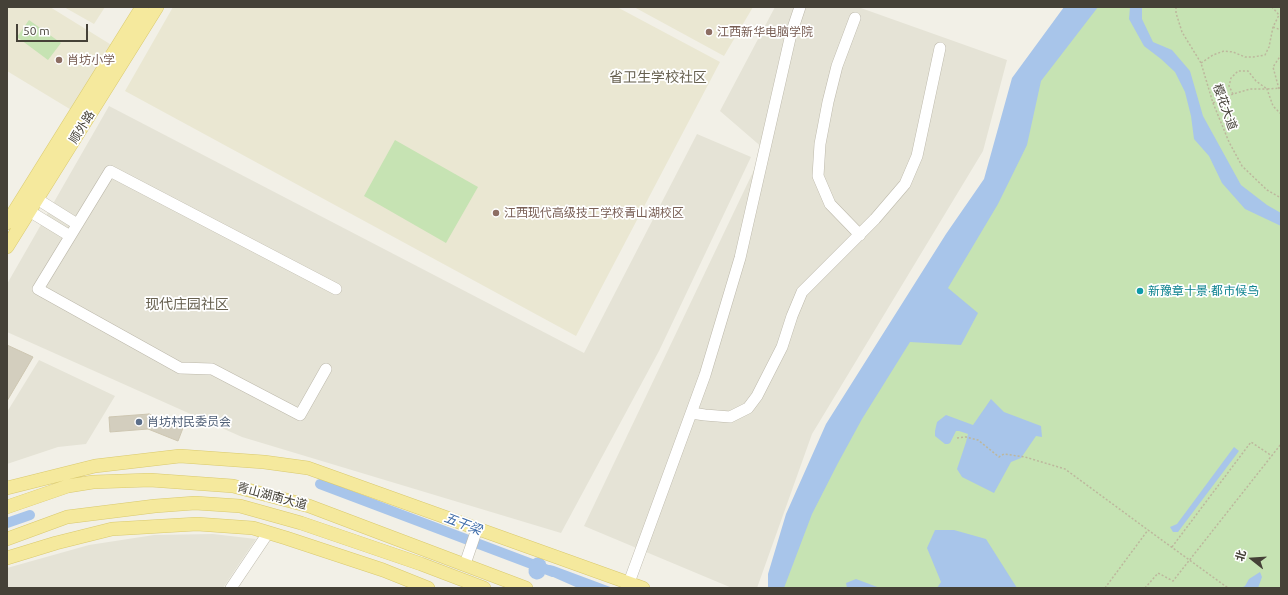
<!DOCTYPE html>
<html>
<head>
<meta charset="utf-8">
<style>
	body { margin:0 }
	#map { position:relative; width:1288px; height:595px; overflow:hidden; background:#f2f0e7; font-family:Ubuntu,"Noto Sans SC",sans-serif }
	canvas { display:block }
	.frame { position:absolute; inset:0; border:8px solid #454137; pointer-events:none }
	.north { position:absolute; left:1232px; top:539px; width:40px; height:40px; -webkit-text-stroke:3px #fff; paint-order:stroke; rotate:287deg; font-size:11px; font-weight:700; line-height:16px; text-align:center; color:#454137 }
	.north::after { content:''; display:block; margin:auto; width:14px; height:18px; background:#454137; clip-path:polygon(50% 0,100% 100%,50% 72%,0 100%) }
	.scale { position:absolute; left:16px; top:24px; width:72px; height:18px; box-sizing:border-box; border:2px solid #454137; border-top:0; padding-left:5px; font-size:12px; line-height:14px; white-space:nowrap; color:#454137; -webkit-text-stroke:3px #fff; paint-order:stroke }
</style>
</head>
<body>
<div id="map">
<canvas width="1288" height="595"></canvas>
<div class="frame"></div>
<div class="north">北</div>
<div class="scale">50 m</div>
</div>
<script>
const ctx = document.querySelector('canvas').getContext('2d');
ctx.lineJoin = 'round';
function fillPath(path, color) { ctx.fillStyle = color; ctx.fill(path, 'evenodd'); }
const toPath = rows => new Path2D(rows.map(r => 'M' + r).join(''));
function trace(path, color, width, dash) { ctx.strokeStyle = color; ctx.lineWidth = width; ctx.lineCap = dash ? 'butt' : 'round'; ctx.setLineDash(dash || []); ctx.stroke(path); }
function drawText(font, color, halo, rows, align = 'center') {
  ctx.font = font + ' Ubuntu,"Noto Sans SC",sans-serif'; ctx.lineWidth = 3.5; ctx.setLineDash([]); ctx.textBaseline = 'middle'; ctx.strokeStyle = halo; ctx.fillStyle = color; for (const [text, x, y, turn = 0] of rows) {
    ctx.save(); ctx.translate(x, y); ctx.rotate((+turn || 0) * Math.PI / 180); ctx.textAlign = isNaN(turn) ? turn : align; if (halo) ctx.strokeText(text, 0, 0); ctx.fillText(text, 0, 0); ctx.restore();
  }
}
fillPath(toPath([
	[775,7,858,7,1007,60,983,151,812,434,757,588,732,588,584,526,764,149,720,111],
	[109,106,584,353,697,134,751,157,659,351,561,533,242,437,7,332,7,284],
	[39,360,115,396,86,444,58,447,7,464,7,412],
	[213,534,256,539,223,588,7,588,7,568,89,545,154,535]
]), '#e5e3d6');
fillPath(toPath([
	[9,7,50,7,118,49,78,114,7,71,7,10],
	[64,7,105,7,94,24],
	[173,7,617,7,720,62,576,336,125,91],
	[634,7,753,7,724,56]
]), '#eae7d2');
fillPath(toPath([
	[1074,7,1281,7,1281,588,778,588,829,438,999,181,1025,89],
	[29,20,61,43,48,60,17,37],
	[395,140,478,187,446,243,364,196]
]), '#c6e3b3');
fillPath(toPath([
	[1064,7,1098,7,1041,81,1027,145,998,204,948,288,978,313,961,345,910,342,862,419,838,463,812,514,784,588,768,588,768,574,786,514,826,424,946,234,984,179,1012,78],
	[1130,7,1142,7,1142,19,1153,42,1172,50,1190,71,1203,116,1241,185,1267,205,1281,213,1281,226,1245,209,1222,183,1209,156,1194,139,1191,116,1185,92,1175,72,1161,59,1144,46,1129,19],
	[991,399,1004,412,1041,426,1042,437,1036,436,1021,458,1011,462,994,493,962,477,957,469,966,442,968,434,959,431,956,431,950,443,948,444,945,444,935,436,935,431,937,422,946,415,973,425],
	[1234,447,1239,451,1178,532,1173,532,1170,527,1177,524],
	[935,530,954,530,986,539,1017,588,937,588,941,582,927,548],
	[550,565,554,566,613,588,578,588,544,573,541,567],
	[1260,572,1262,577,1258,588,1241,588,1245,586,1249,579],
	[856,579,880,588,847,588,846,583]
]), '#a8c5ea');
trace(toPath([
	[320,484,553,572],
	[7,523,30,515]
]), '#a8c5ea', 10);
trace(toPath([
	[537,571,538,566]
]), '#a8c5ea', 17);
const building = toPath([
	[7,345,33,357,7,401,7,345],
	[149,414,183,428,178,441,148,429,110,432,109,417,149,414]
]);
fillPath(building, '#d3cebe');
trace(building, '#cdc6b1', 1);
const minor = toPath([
	[855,18,837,66,828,102,820,144,818,176,830,204,860,235],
	[37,199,77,224],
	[29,211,70,236],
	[326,369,300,415,212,369,180,368,38,289,110,171,336,289],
	[691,413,705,415,730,417,748,408,757,396,782,347,792,316,802,292,875,219,905,184,917,156,940,48],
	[465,564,477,529],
	[231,588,268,533],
	[627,588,705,375,740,258,791,34,800,7]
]);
const major = toPath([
	[7,223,142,7],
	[7,247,157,7],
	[7,488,95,466,180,456,264,462,308,468,643,588],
	[7,507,68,486,93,482,150,480,233,486,309,506,526,588],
	[7,539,67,517,155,506,195,503,240,506,301,523,421,564,484,588],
	[7,558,56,543,112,529,197,524,253,528,286,538,383,570,428,588]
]);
trace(minor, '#bdb9ab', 12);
trace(major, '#d9c96e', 14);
trace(toPath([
	[1176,7,1176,13,1182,32,1201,63,1213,103,1229,142,1242,166,1267,190,1281,198],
	[1273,27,1281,30],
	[1201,63,1213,55,1224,51,1233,52,1245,57,1253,57,1265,55,1269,47,1273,27,1279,15,1272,7],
	[1279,89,1273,67,1281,55],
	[1233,94,1229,86,1231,78,1238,71,1248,71,1256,81,1267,89,1281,88],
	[1213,103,1233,94,1250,89,1267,89,1273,106,1281,114],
	[957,438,966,437,978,440,999,457,1004,454,1025,457,1065,469,1148,530],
	[1172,547,1251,442,1272,456],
	[1105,588,1148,530,1228,588],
	[1145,588,1158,573,1173,581,1281,444]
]), '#bdb79d', 1.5, [2, 2]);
trace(minor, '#fff', 11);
trace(major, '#f5e99d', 13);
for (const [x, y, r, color] of [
	[709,32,4,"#8d6e63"],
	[59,60,4,"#8d6e63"],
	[496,213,4,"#8d6e63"],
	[1140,291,4,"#0f9aa8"],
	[139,422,4,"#5c6f8a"]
]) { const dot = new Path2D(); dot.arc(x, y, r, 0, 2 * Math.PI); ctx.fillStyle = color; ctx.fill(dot); trace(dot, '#fff', 1.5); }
drawText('12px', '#785e54', '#fff', [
	["江西新华电脑学院",717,32],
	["肖坊小学",67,60],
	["江西现代高级技工学校青山湖校区",504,213]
], 'left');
drawText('12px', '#454137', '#fff', [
	["樱花大道",1225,107,70],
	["顺外路",82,127,-58],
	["青山湖南大道",272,496,15]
]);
drawText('12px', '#0d838f', '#fff', [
	["新豫章十景·都市候鸟",1148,291]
], 'left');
drawText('12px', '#4e5e75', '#fff', [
	["肖坊村民委员会",147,422]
], 'left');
drawText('italic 13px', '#3968a7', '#fff', [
	["五干梁",463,524,21]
]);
drawText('14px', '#66604f', '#fff', [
	["省卫生学校社区",658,77],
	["现代庄园社区",187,304]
]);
</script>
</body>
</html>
